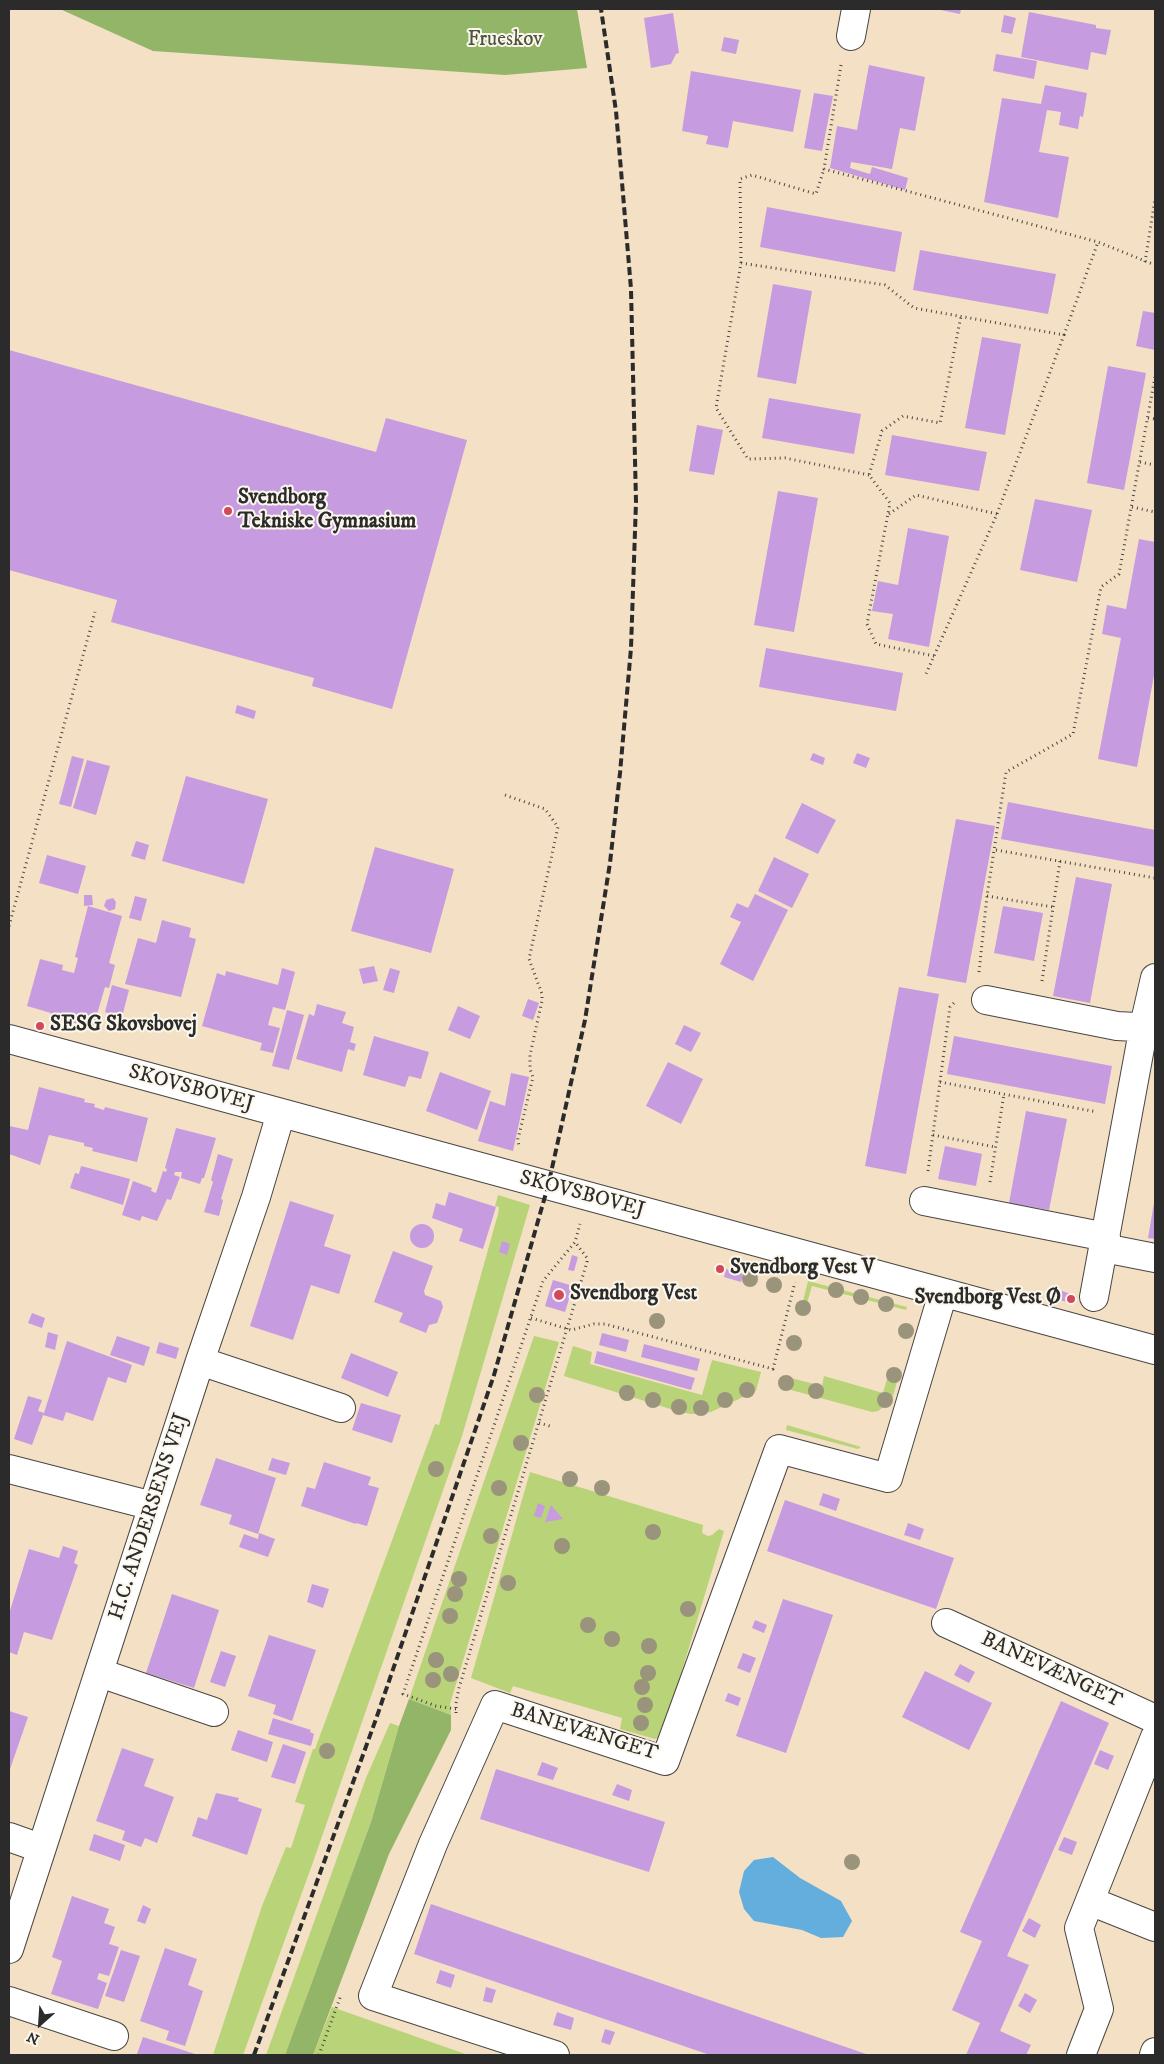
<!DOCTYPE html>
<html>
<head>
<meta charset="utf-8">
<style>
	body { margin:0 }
	#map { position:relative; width:1164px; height:2064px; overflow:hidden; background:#f4e0c5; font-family:"IM FELL DW Pica",serif }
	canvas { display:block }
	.frame { position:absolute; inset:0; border:10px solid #2b2b2b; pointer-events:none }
	.north { position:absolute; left:15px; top:1999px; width:50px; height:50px; -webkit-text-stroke:4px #fbf7ec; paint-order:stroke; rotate:206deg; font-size:14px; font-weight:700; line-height:20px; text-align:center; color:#2b2b2b }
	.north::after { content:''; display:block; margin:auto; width:18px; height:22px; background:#2b2b2b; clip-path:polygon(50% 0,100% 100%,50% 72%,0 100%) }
</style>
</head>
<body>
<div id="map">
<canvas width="1164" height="2064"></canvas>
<div class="frame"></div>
<div class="north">N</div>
</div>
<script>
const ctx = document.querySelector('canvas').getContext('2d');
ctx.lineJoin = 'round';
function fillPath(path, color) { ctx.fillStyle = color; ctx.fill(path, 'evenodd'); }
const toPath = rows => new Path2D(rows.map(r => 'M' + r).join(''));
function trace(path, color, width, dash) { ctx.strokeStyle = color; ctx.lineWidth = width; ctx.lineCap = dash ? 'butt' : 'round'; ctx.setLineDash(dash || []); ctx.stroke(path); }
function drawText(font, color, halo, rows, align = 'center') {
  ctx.font = font + ' "IM FELL DW Pica",serif'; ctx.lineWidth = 4; ctx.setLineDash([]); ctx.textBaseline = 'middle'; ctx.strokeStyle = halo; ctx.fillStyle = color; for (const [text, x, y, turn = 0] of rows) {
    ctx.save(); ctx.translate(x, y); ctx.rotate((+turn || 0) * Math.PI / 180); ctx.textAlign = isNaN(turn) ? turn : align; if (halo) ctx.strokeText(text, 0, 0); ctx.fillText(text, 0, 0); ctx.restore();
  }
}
fillPath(toPath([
	[498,1195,530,1205,462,1436,312,1865,243,2055,213,2055,262,1906,286,1847,291,1848,305,1805,295,1802,313,1749,315,1749,435,1424,439,1425,498,1214,499,1207,495,1206],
	[808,1281,907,1307,906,1310,812,1286,805,1310,803,1310,801,1309],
	[534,1336,559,1342,450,1704,451,1715,409,1699],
	[573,1346,592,1352,590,1364,702,1395,712,1360,761,1372,756,1391,711,1412,700,1414,691,1414,680,1412,564,1376],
	[890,1368,900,1371,893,1396,890,1402,878,1411,872,1412,780,1387,783,1376,822,1386,824,1376,883,1393],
	[787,1425,861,1447,858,1449,786,1430],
	[530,1472,703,1525,702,1533,708,1536,712,1535,719,1529,724,1531,664,1730,661,1736,655,1739,620,1729,622,1718,513,1686,510,1693,471,1678],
	[390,1723,399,1726,371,1822,285,2055,266,2055,366,1778],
	[332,2007,468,2055,313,2055]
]), '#b9d378');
fillPath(toPath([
	[60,9,577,9,587,68,505,75,153,51],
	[409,1699,451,1715,451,1730,389,1854,313,2055,285,2055,371,1822,399,1726]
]), '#92b568');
fillPath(toPath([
	[773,1857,800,1878,841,1901,852,1921,843,1937,821,1938,802,1930,754,1921,744,1909,739,1892,744,1871,754,1860]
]), '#63aedc');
fillPath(toPath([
	[936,9,961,9,960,14],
	[1029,12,1096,25,1096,28,1111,30,1106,55,1091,52,1088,70,1021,57],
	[673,13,679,53,676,54,671,64,651,68,644,18],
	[1004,15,1016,18,1012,34,1001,32],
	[724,37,739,40,736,54,721,51],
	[996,54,1037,61,1034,79,993,71],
	[869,65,925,77,915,131,900,128,892,169,851,162,850,168,870,174,872,167,908,178,905,190,830,168,837,126,857,130],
	[691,71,801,90,793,132,733,121,728,148,706,144,708,136,682,131],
	[1045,85,1087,93,1083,117,1080,116,1078,129,1059,125,1061,112,1047,110,1039,152,1069,157,1058,218,984,202,1002,98,1041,104],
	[814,93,833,96,822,151,804,148],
	[767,207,902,232,895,272,760,247],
	[920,250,1056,274,1048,314,913,290],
	[773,284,812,291,796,384,757,377],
	[1143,311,1155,313,1155,350,1136,346],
	[982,337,1021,344,1005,435,965,428],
	[9,350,376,452,386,418,467,440,392,709,312,686,314,678,111,622,117,600,9,570],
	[1108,366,1146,373,1124,490,1087,483],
	[769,398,861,414,854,454,762,438],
	[697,425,723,430,714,475,689,471],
	[892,435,987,452,979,491,885,475],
	[778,491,818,498,794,632,754,625],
	[1035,499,1092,510,1077,582,1020,570],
	[908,528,949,536,929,647,888,639,893,614,872,611,878,581,898,585],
	[1139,539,1155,542,1155,670,1137,767,1098,759,1121,638,1102,634,1107,605,1126,609],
	[766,648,903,673,896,711,759,687],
	[237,705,256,711,254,719,235,713],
	[813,753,825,758,823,765,810,760],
	[857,753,870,758,866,768,853,763],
	[72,756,84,759,71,807,59,804],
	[87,760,110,766,96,815,73,808],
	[186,776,268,799,244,884,162,861],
	[1008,802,1155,830,1155,867,1001,839],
	[802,803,836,820,818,854,785,838],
	[956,819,995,826,966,983,927,976],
	[136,841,149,845,145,860,131,856],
	[375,847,454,869,431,953,351,931],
	[47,855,86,866,78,894,39,883],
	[774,857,809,874,792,908,758,891],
	[1076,877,1112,884,1090,1003,1053,996],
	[755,894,788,910,753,981,720,964,741,922,730,917,737,903,748,908],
	[84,895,92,895,93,905,84,906],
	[135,896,147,899,141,921,129,918],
	[113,898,116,902,115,909,109,911,104,906,106,900],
	[88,906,122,916,109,963,115,965,109,988,105,987,93,1028,50,1016,51,1013,27,1006,40,959,63,965,62,970,74,973,78,958,75,957],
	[1003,906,1043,913,1034,961,994,953],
	[162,920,191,928,189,937,196,939,181,997,125,984,138,938,156,943],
	[374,966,378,981,363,984,359,969],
	[282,968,295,972,285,1010,273,1007,268,1025,280,1028,273,1053,260,1050,262,1043,202,1026,217,973,225,976,226,971,278,985],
	[390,968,400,971,394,993,383,990],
	[112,985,129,990,122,1017,105,1012],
	[899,987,939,994,906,1174,865,1166],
	[528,999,539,1003,533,1020,522,1016],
	[317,1004,346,1012,342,1023,354,1027,350,1042,356,1044,354,1051,348,1049,342,1072,296,1059,309,1014,314,1016],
	[458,1006,480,1016,470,1039,448,1030],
	[287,1010,304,1015,289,1070,272,1066],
	[684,1025,701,1033,691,1052,675,1044],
	[374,1036,429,1052,421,1079,409,1076,405,1087,363,1075],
	[954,1036,1112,1066,1105,1104,947,1074],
	[668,1062,703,1079,681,1124,646,1106],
	[440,1072,491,1091,477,1130,426,1111],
	[511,1073,529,1077,513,1151,478,1141,490,1101,505,1106],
	[39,1087,85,1099,84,1102,95,1104,94,1107,104,1110,105,1107,148,1118,137,1162,92,1151,93,1148,84,1146,84,1143,49,1135,40,1165,9,1154,9,1126,28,1130],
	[1026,1111,1067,1119,1049,1210,1009,1203],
	[176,1128,216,1138,204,1178,202,1178,200,1184,181,1178,182,1172,175,1172,174,1175,180,1177,171,1200,167,1199,157,1221,142,1216,140,1221,122,1215,133,1181,152,1188,151,1191,156,1193,163,1171,166,1172,167,1169,165,1168],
	[945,1146,982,1154,976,1186,938,1179],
	[218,1154,233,1159,221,1199,223,1200,219,1216,204,1212,213,1182,211,1180],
	[81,1166,130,1179,123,1205,70,1188,75,1173,79,1174],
	[449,1192,496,1207,483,1249,459,1241,463,1229,432,1218,436,1203,445,1206],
	[290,1201,334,1215,324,1246,351,1255,339,1294,311,1285,293,1340,250,1326],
	[1154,1203,1155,1203,1155,1239,1148,1238],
	'410 1236a12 12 0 1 1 24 0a12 12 0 1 1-24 0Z',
	[502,1241,510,1244,507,1255,499,1252],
	[393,1251,433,1266,424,1291,425,1295,441,1301,443,1307,437,1323,429,1325,426,1333,399,1322,403,1313,374,1302],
	[572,1255,578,1257,574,1271,568,1270],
	[726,1269,743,1274,741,1282,724,1277],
	[553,1280,573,1286,565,1312,545,1306],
	[1059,1290,1077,1296,1075,1304,1056,1299],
	[32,1313,45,1318,42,1328,28,1323],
	[48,1332,58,1335,55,1350,45,1347],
	[602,1333,629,1340,626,1352,599,1345],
	[117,1336,150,1347,144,1366,110,1355],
	[67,1341,132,1365,126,1383,108,1377,93,1421,66,1412,63,1421,43,1415,32,1445,14,1439,28,1396,42,1400,38,1411,44,1413],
	[159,1342,179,1348,176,1359,156,1353],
	[644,1344,700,1359,697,1371,641,1357],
	[597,1351,695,1378,691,1390,594,1363],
	[351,1353,398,1372,388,1397,341,1378],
	[361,1403,401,1415,392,1443,352,1430],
	[216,1458,276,1478,258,1534,229,1524,232,1515,200,1505],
	[272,1458,290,1463,286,1475,268,1470],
	[324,1462,371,1477,368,1485,379,1488,367,1526,356,1523,356,1524,301,1506,307,1487,315,1489],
	[823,1493,840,1499,836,1511,819,1505],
	[785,1500,954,1558,936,1609,767,1551],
	[538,1503,545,1506,541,1518,534,1516],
	[551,1505,563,1519,545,1522],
	[908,1523,924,1529,920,1540,904,1535],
	[259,1533,275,1539,268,1557,239,1547,244,1534,258,1539],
	[63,1546,78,1551,74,1563,78,1565,52,1640,24,1632,17,1655,9,1652,9,1614,29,1549,59,1558],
	[312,1584,329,1589,323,1608,307,1602],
	[172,1594,219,1610,194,1688,146,1673],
	[783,1599,833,1615,786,1753,736,1736],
	[755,1620,767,1625,764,1633,752,1628],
	[269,1635,316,1650,292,1721,273,1714,276,1705,248,1696],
	[221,1651,236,1656,225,1687,210,1682],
	[743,1653,756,1658,750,1673,737,1668],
	[960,1664,975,1672,969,1683,954,1675],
	[925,1671,992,1703,969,1750,902,1717],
	[728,1693,741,1698,738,1706,725,1701],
	[1061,1701,1109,1723,1007,1956,1029,1965,1000,2031,1031,2045,1026,2055,966,2055,980,2023,952,2010,982,1941,960,1932],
	[9,1711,28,1717,9,1772],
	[273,1718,311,1730,310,1732,314,1734,311,1746,268,1734],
	[238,1730,273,1742,267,1762,231,1750],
	[283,1744,306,1752,295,1784,271,1777],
	[122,1748,154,1759,144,1786,174,1797,157,1843,145,1838,141,1847,122,1840,125,1831,96,1821],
	[1100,1750,1114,1756,1108,1770,1094,1764],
	[542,1762,558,1768,553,1780,537,1775],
	[496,1769,665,1822,649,1872,480,1819],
	[617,1784,632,1790,629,1801,612,1795],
	[216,1793,239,1798,238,1801,262,1809,247,1855,192,1836,198,1817,207,1820],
	[94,1834,125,1845,120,1861,89,1850],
	[1064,1837,1077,1842,1072,1855,1058,1850],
	[72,1896,109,1909,104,1923,115,1927,109,1944,119,1947,109,1976,99,1973,97,1979,107,1983,98,2009,51,1994,62,1961,52,1957],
	[431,1904,869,2055,710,2055,414,1954],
	[143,1905,151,1909,145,1924,137,1921],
	[1029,1918,1041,1925,1035,1938,1022,1931],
	[165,1948,197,1959,188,1985,203,1991,185,2046,166,2040,169,2031,140,2021],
	[121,1950,140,1956,124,2002,105,1996],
	[440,1970,455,1975,451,1988,436,1983],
	[486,1987,496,1990,492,2003,483,2001],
	[1025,1993,1037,2000,1030,2013,1018,2006],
	[557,2012,574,2018,571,2030,553,2025],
	[605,2029,615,2032,610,2045,601,2042],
	[143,2037,198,2055,137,2054]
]), '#c69bdf');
const minor = toPath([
	[851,36,856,9],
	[986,1000,1117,1026,1155,1028],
	[9,1039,1155,1350],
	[924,1201,1106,1237],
	[1104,1248,1155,1258],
	[1094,1297,1144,1026,1155,978],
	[200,1361,341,1408],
	[9,1469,153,1506],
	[946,1623,1155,1719],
	[100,1673,214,1712],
	[9,1837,40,1848],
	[1090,1901,1155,1927],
	[9,1949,200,1361,256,1197,281,1113],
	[9,2001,114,2036],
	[555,2055,373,1996,433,1844,495,1705,665,1761,779,1449,888,1478,943,1293],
	[1081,2055,1099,2009,1079,1928,1155,1737],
	[1154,2055,1155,2052]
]);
trace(minor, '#494642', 30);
trace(toPath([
	[841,65,824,169,1098,242],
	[1145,262,1155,199],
	[741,263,740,179,752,175,816,194,824,169],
	[1064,335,1098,242,1155,265],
	[1148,418,1155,419],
	[1140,462,1155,465],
	[869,475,785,458,748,459,716,408,741,263,885,285,914,308,1064,335,997,514,926,674],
	[1132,507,1155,512],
	[889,514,916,495,997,514],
	[934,656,876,644,867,624,890,503,869,475,882,431,903,416,940,423,961,316],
	[505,795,545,809,558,827,529,959,542,994,542,1001,530,1055,530,1069,533,1077,518,1139,519,1147],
	[996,850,1155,878],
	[987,896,1053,907],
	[9,926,95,612],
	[979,972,987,896,1006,772,1073,734,1101,587,1119,574,1155,377],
	[1042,981,1060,861],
	[940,1082,1097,1112],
	[933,1135,995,1147],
	[928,1171,950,1007,956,1001],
	[990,1182,1004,1094],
	[531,1318,571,1330,594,1324,605,1324,773,1369,795,1282],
	[539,1423,553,1427],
	[456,1709,436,1706,403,1694,543,1281,575,1242,580,1224],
	[456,1713,456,1703,459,1688,587,1262,587,1258,575,1242],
	[319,2055,341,1995]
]), '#494642', 3, [1, 4]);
trace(minor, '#fff', 28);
trace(toPath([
	[254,2055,376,1719,494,1375,548,1186,585,1020,610,863,620,773,631,648,636,502,631,289,616,111,601,9]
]), '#2b2b2b', 4, [8, 4]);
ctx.fillStyle = '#99947b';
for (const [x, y] of [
	[750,1279],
	[774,1285],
	[836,1290],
	[861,1297],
	[886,1304],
	[803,1308],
	[657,1321],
	[906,1331],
	[794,1343],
	[894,1375],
	[786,1383],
	[747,1390],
	[816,1391],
	[627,1393],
	[537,1395],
	[653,1400],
	[725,1400],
	[885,1400],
	[679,1407],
	[701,1408],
	[521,1443],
	[436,1469],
	[570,1479],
	[499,1488],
	[602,1488],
	[653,1532],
	[491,1536],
	[562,1546],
	[459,1579],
	[508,1583],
	[455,1594],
	[688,1609],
	[450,1616],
	[588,1625],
	[612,1639],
	[649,1646],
	[436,1660],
	[648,1673],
	[451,1674],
	[433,1680],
	[642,1687],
	[645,1705],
	[641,1723],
	[327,1751],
	[852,1862]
]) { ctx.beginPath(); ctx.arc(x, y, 8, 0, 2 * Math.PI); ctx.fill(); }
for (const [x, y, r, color] of [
	[228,511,5,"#d1495b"],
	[40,1026,5,"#d1495b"],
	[720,1269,5,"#d1495b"],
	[559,1295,6,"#d1495b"],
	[1071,1299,5,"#d1495b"]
]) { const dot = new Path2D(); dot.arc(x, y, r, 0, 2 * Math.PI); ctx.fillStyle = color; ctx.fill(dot); trace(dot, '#fbf7ec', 2); }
drawText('21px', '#4e553e', '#fbf7ec', [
	["Frueskov",505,41]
]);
drawText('bold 21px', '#2b2b2b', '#fbf7ec', [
	["Svendborg",238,499],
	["Tekniske Gymnasium",238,523],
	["SESG Skovsbovej",50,1026],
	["Svendborg Vest V",730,1269],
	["Svendborg Vest",570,1295],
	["Svendborg Vest Ø",1061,1299,"right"]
], 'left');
drawText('21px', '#2b2b2b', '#fbf7ec', [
	["SKOVSBOVEJ",191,1089,15],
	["SKOVSBOVEJ",582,1195,15],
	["H.C. ANDERSENS VEJ",150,1517,-72],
	["BANEVÆNGET",1051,1671,25],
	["BANEVÆNGET",584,1733,17]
]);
</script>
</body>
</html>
